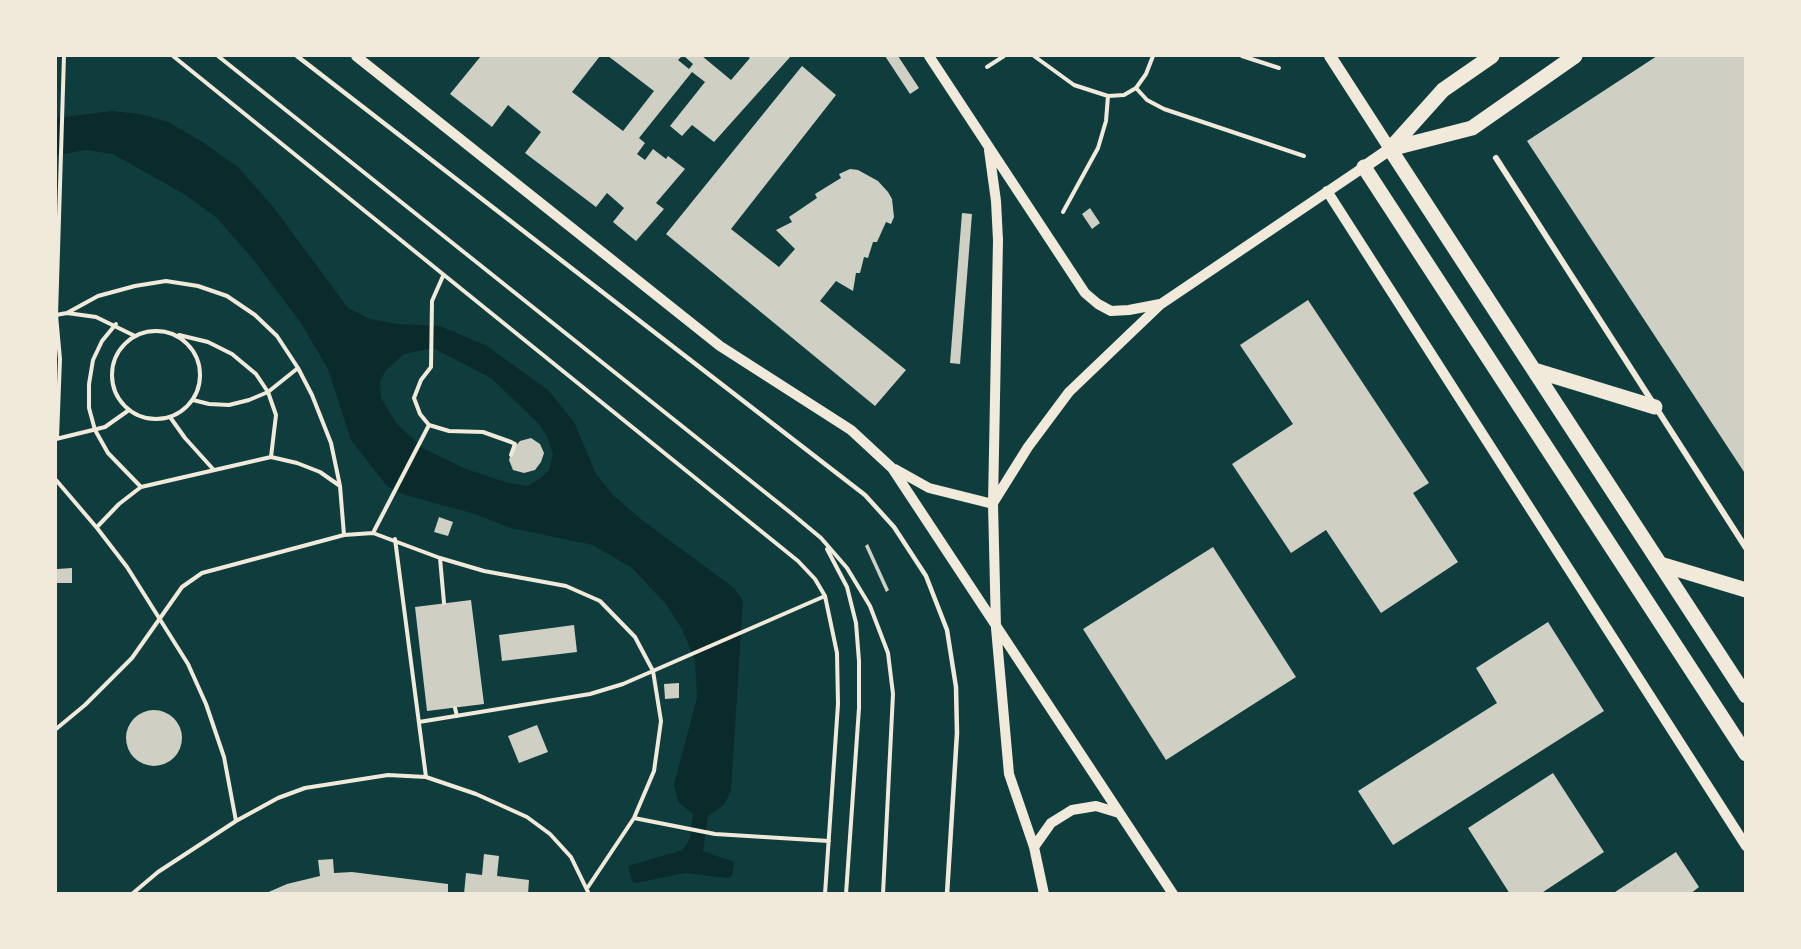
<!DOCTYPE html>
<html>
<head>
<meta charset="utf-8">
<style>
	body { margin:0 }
	#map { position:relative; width:1801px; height:949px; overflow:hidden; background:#0f3d3e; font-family:Jost,sans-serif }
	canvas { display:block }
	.frame { position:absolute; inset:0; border:57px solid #f1e9da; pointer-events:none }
</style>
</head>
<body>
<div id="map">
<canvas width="1801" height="949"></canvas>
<div class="frame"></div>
</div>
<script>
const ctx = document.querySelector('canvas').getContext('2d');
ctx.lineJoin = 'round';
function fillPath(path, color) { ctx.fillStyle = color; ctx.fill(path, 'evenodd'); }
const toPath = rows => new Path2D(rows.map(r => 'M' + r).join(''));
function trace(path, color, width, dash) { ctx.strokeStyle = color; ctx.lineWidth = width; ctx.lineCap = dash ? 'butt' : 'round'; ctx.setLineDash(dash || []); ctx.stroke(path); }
fillPath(toPath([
	[112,111,140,114,168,122,204,143,239,168,274,208,348,308,370,319,398,324,440,326,487,346,548,390,574,422,596,474,614,496,642,520,734,588,743,601,731,791,724,805,708,816,703,851,734,862,732,876,728,878,685,873,636,883,632,881,628,866,683,850,690,838,693,814,678,802,674,784,697,698,695,660,682,629,666,604,632,568,593,545,511,528,475,514,402,494,387,486,351,440,328,369,301,323,253,259,217,218,184,194,113,154,87,150,56,155,56,118],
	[433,348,491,378,539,424,547,436,553,454,549,470,541,478,527,486,508,483,466,469,424,449,397,424,381,398,380,381,386,370,404,354]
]), '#0a2a2b');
fillPath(toPath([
	[481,56,600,56,572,92,623,131,654,91,608,56,682,56,678,60,689,69,693,64,684,56,702,56,731,80,750,58,747,56,791,56,714,142,692,125,682,136,670,126,705,82,692,72,639,138,645,143,637,154,645,160,653,149,666,159,668,156,685,169,656,203,664,209,636,241,613,222,624,208,607,193,596,207,525,153,541,132,508,105,492,127,450,94],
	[885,56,898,56,919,88,910,94],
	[1657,56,1746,56,1746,475,1527,141],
	[802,66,836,95,731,229,779,267,795,249,776,230,792,222,789,217,817,198,815,194,841,178,839,174,850,169,858,170,878,181,888,192,892,199,894,217,891,224,886,222,877,242,873,242,868,258,864,257,860,273,856,273,853,291,836,281,820,301,906,370,875,406,666,234],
	[1090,208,1100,223,1092,229,1082,214],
	[962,213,972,214,960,364,950,363],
	[1308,300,1429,483,1413,493,1458,562,1381,613,1326,530,1291,553,1232,464,1293,424,1240,345],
	[531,438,540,444,544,453,541,462,535,470,524,473,513,470,509,460,512,450,520,441],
	[439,517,453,522,448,536,434,532],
	[868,544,889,590,886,592,865,546],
	[1213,547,1296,677,1166,760,1083,629],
	[72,568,72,583,57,583,57,569],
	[471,600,484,704,427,711,415,607],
	[1548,622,1604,711,1393,845,1358,791,1497,703,1476,668],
	[574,625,577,652,502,661,499,635],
	[679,683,679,698,665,699,664,684],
	'126 738a28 28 0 1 1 56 0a28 28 0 1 1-56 0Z',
	[537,725,548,752,519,763,508,736],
	[1553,773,1604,852,1540,894,1510,894,1468,828],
	[1676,852,1699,887,1690,894,1612,894],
	[484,854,499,856,497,876,529,880,528,894,464,894,466,873,482,875],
	[333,859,334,873,352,872,448,884,448,894,264,894,287,884,320,876,318,860]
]), '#cfcfc3');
trace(toPath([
	[173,56,798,561,815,579,825,596,837,653,838,704,825,894],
	[218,56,791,513,821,538,847,568,870,606,888,653,893,694,883,894],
	[1034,56,1074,85,1108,96,1124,95,1136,88,1146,74,1153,56],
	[1242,56,1279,68],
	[987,67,1004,56],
	[1136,88,1147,100,1164,109,1304,156],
	[1063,212,1098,148,1106,121,1108,96],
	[443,276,432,301,431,367,421,380,414,398,420,414,429,425,449,431,483,432,511,442,515,444,511,455],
	[67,313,98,296,135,286,166,281,198,286,227,296,255,315,277,336,298,368,312,395,331,443,340,486,344,535],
	[56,315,67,313,96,317,135,336],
	[116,324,102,341,93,360,89,384,89,408,95,430,108,453,141,487],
	'112 375a44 44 0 1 1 88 0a44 44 0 1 1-88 0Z',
	[179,335,208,342,232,354,256,374,268,392,276,415,271,457],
	[193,400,209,404,229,405,249,400,268,392,298,368],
	[170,417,185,438,213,469],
	[57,438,60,359,56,315,64,56],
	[56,439,105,427,129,410],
	[56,480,97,528,127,567,188,664,206,704,224,757,236,821],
	[97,527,119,504,141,487,271,457,297,463,320,472,340,486],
	[373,533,429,425],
	[395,539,426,777],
	[827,549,847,587,856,623,859,661,859,708,846,894],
	[440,558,444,603],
	[455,708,457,716],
	[419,722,590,694,623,684,825,596],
	[56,729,85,705,132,658,182,587,202,573,344,535,373,533,440,558,484,571,566,586,600,601,635,637,653,671,661,721,654,771,634,818,588,887],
	[634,818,715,834,829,841],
	[132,894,158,872,236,821,278,798,305,788,388,775,426,777,476,794,527,817,550,834,571,857,589,894]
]), '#f1e9da', 4);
trace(toPath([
	[297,56,865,495,894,527,926,576,947,630,956,687,957,733,947,894]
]), '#f1e9da', 4.5);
trace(toPath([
	[1496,158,1746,548]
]), '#f1e9da', 6);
trace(toPath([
	[356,56,720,346,851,430,892,468,1173,894],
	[929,56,1085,293,1098,304,1111,311,1129,310,1160,304],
	[989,150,996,201,998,240,993,504,996,628,1009,774,1034,847,1044,894],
	[1327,191,1746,846],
	[895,469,929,488,993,504],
	[993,503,1028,447,1069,392,1161,304,1364,167],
	[1034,847,1051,823,1072,810,1096,806,1119,813]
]), '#f1e9da', 10);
trace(toPath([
	[1330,56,1390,149,1364,167]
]), '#f1e9da', 12);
trace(toPath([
	[1390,149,1746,696],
	[1390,149,1472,128,1575,56],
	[1390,149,1443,90,1492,56],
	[1364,167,1746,754],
	[1534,370,1655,407],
	[1660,564,1746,590]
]), '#f1e9da', 15);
</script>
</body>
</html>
